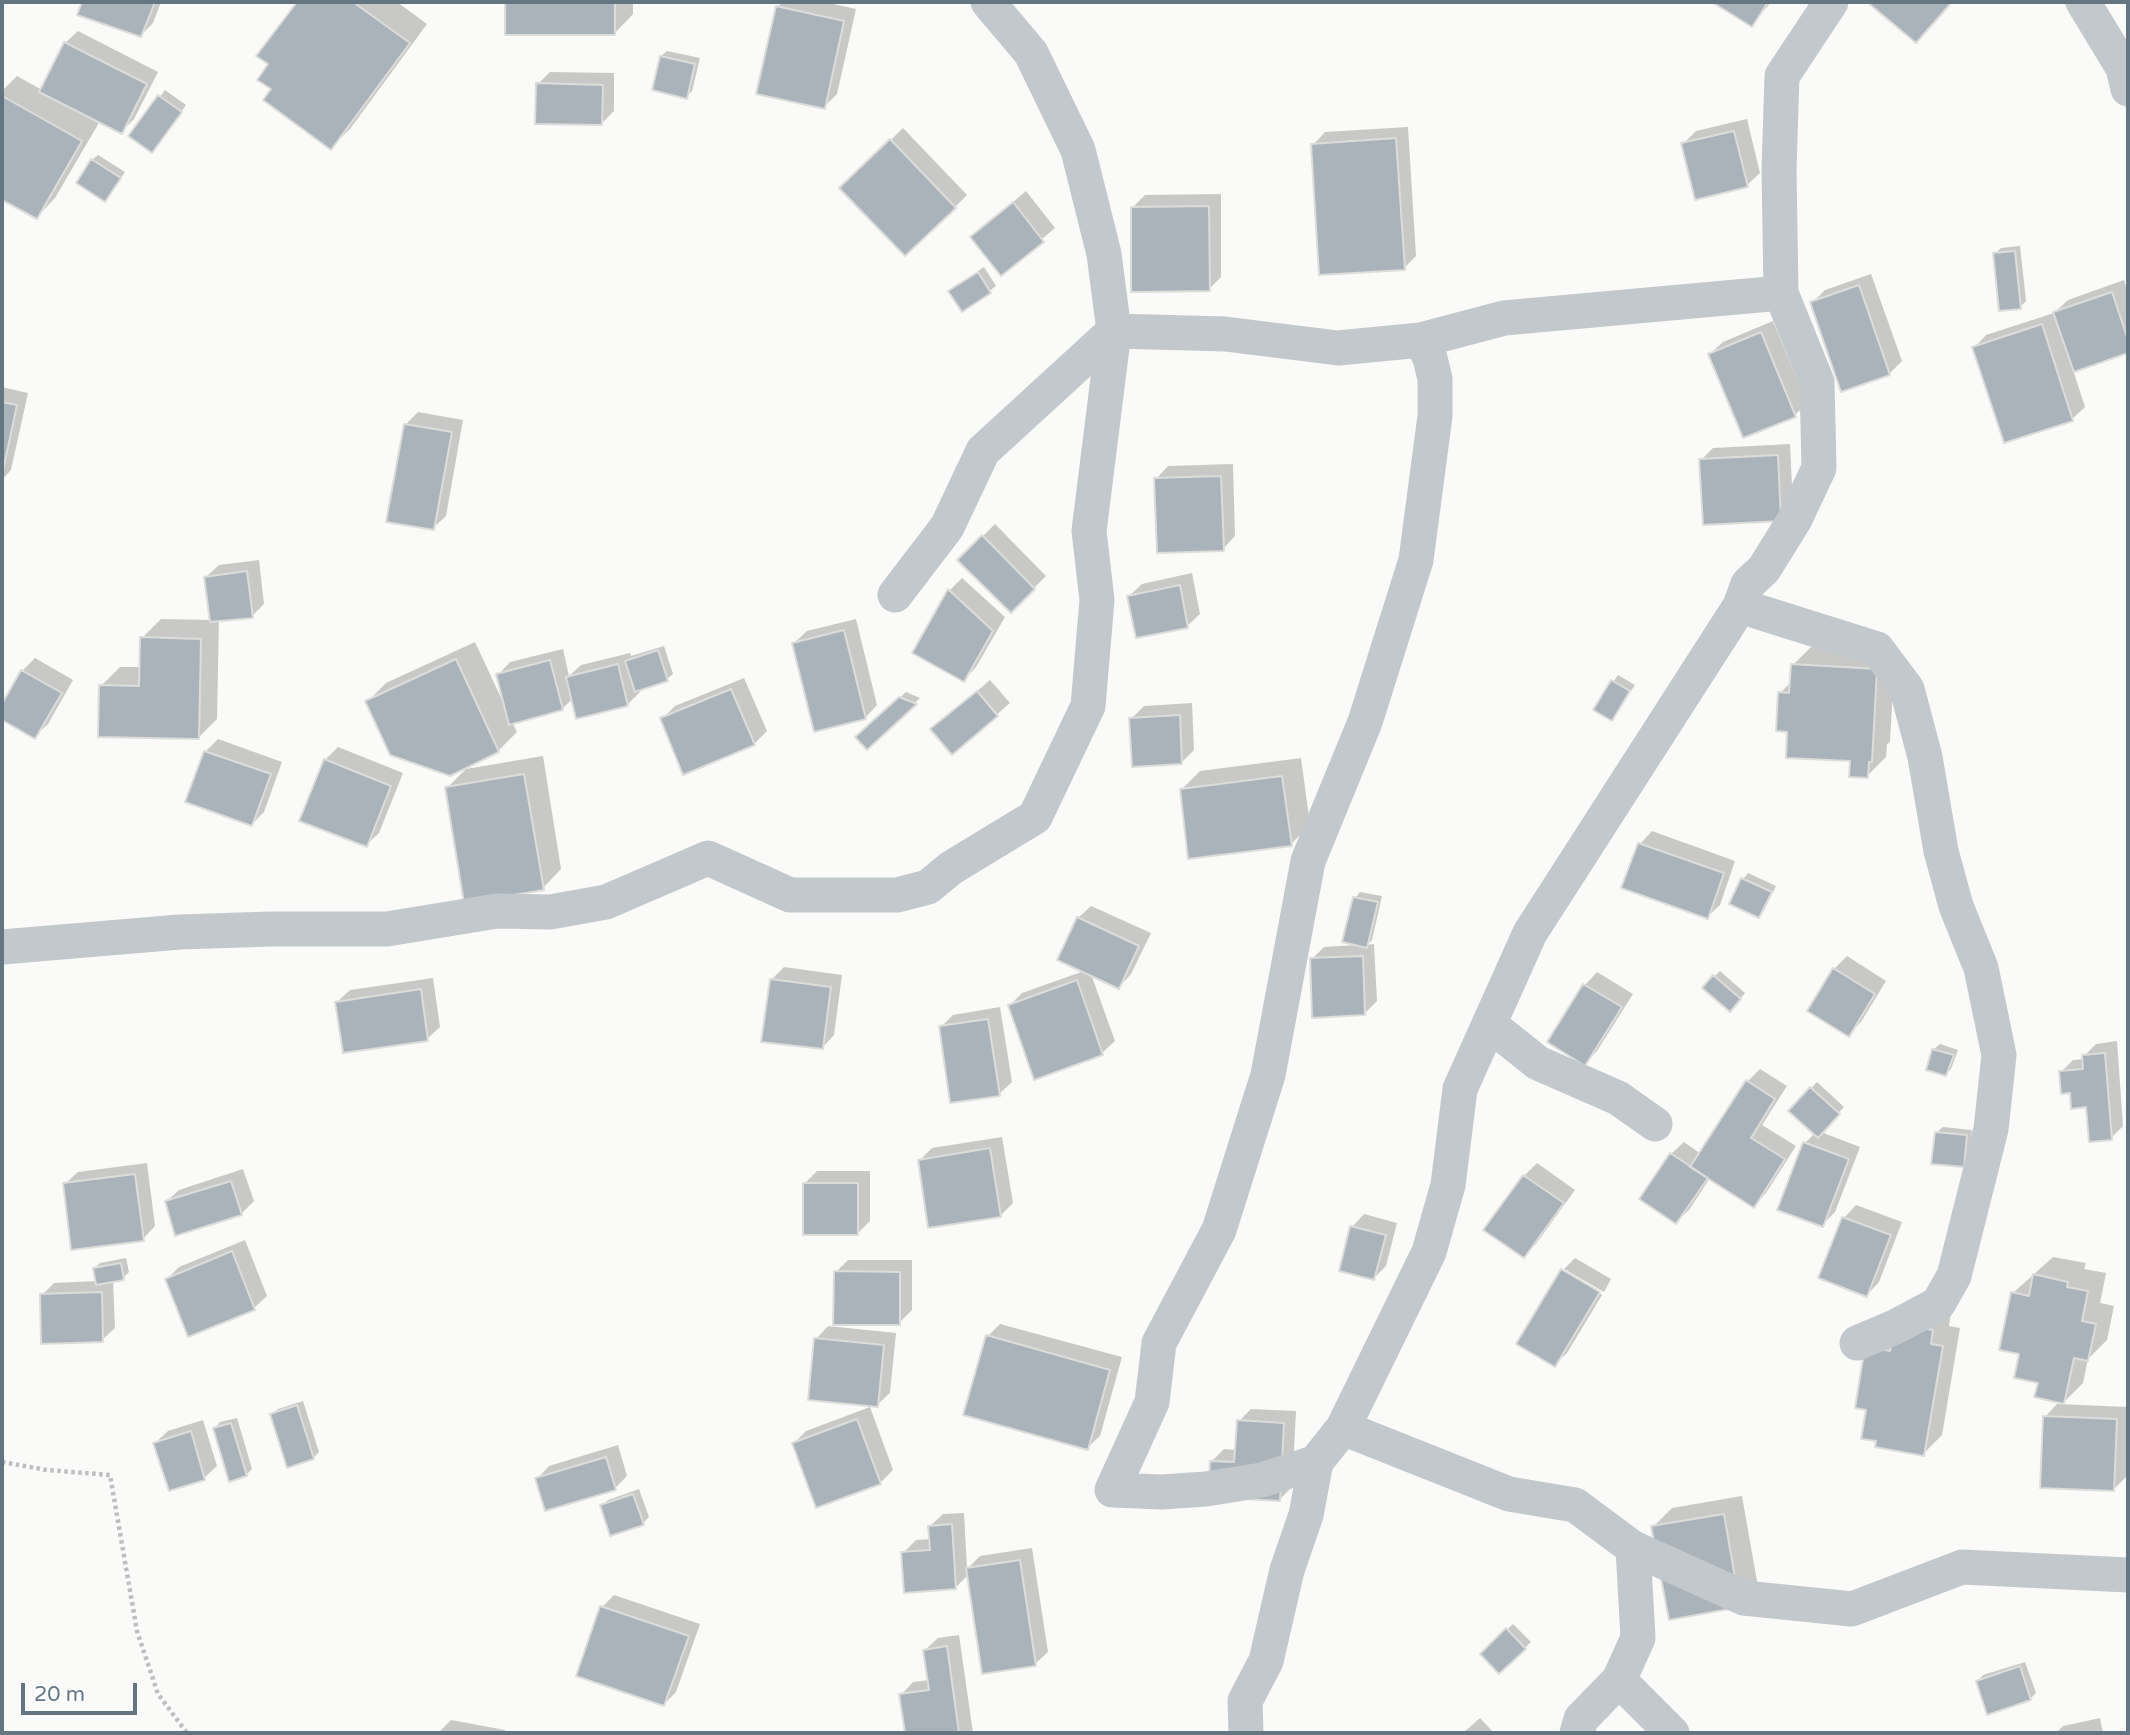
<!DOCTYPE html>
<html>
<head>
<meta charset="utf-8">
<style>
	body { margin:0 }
	#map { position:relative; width:2130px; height:1735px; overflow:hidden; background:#fafaf8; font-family:"Varela Round",sans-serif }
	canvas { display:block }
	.frame { position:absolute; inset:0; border:4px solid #657683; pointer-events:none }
	.scale { position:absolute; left:21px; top:1683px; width:116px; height:32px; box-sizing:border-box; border:4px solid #657683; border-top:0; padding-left:9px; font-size:21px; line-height:24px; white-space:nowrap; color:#657683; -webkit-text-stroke:5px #fff; paint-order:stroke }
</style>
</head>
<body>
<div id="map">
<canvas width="2130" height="1735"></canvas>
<div class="frame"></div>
<div class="scale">20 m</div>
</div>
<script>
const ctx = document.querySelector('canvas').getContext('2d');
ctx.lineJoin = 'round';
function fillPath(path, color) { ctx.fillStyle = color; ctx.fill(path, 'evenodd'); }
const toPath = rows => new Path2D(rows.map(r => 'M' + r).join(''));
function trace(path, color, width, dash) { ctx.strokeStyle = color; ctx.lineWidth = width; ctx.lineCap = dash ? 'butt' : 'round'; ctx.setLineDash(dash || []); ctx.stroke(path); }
fillPath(toPath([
	[84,2,161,2,153,23,141,35,80,14],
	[299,2,397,2,427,24,350,129,331,147,273,89,271,64,259,56],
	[507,2,633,2,633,14,615,33,507,33],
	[783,2,824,2,856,9,837,94,824,107,777,7],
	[1715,2,1771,2,1752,25],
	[78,31,158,72,134,119,121,132,100,121,55,198,37,217,2,198,2,91,17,76,42,90,65,43],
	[667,51,700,58,692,91,686,97,661,56],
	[550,72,614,73,614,111,602,123,538,84],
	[165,90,186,105,158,145,131,136],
	[1747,119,1760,173,1747,185,1683,144,1696,131],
	[1408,127,1416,256,1404,268,1313,145,1325,132],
	[903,128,967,195,955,207,842,188],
	[98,155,125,172,105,200,92,160],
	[1026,191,1055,228,1001,273,972,237],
	[1221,194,1221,277,1209,289,1133,207,1145,195],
	[2020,246,2026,301,2020,307,1995,254,2001,248],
	[984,267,996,286,963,310,956,286],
	[1871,274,1902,361,1889,374,1812,303,1825,290],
	[2124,280,2128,293,2128,351,2073,370,2085,407,2072,419,2005,441,1974,348,1986,335,2054,313,2068,300],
	[1773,321,1807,403,1795,415,1710,354,1723,342],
	[2,387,28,393,11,470,2,480],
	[418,412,463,420,446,516,433,528,405,425],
	[1790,444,1793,507,1780,520,1701,460,1713,448],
	[1233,464,1235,536,1223,549,1156,479,1168,466],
	[995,524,1046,576,1011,611,959,560],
	[259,560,264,604,252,616,219,619,217,719,198,738,101,686,120,667,141,667,142,638,161,619,211,620,206,577,219,565],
	[1192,573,1200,614,1187,626,1129,596,1142,584],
	[962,578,1005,617,976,667,964,680,914,652,950,590],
	[856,619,877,705,865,718,794,643,807,631],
	[475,642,503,702,505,701,498,675,510,662,563,649,569,676,581,665,630,653,631,656,664,646,673,674,667,679,639,689,640,692,627,705,573,698,562,709,512,722,517,732,498,751,368,701,386,683],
	[1812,646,1895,651,1890,742,1887,744,1886,757,1867,776,1852,759,1789,730,1780,693,1792,681,1793,665],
	[35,658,73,680,48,724,35,736,2,718,2,707,22,671],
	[1618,675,1635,685,1612,719,1595,709],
	[744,678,767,731,754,744,662,719,675,706],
	[990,680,1010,703,953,753,933,729],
	[906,692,920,698,867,748,858,737],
	[1192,703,1194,750,1181,763,1131,719,1144,706],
	[218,739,282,762,264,812,252,824,205,752],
	[338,747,403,773,379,833,366,845,325,760],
	[543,756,561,869,543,888,447,788,466,769],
	[1301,758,1310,825,1291,844,1182,789,1200,771],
	[1652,831,1735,861,1720,905,1707,917,1640,844],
	[1748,873,1776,886,1764,910,1759,916,1731,903,1743,879],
	[1360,892,1382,896,1372,940,1367,945,1374,944,1377,1001,1364,1014,1312,959,1324,947,1357,945,1355,898],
	[1091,906,1151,933,1131,974,1119,987,1091,974,1115,1041,1102,1053,1036,1077,1010,1005,1022,993,1084,971,1078,918],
	[1847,956,1886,981,1861,1022,1849,1034,1809,1011,1834,969],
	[784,967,842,975,834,1035,822,1048,771,980],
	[1720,971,1745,993,1736,1004,1704,987],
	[1597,972,1633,994,1597,1051,1585,1063,1549,1041,1585,985],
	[433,978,440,1027,427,1039,337,1002,350,990],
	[1000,1007,1012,1082,999,1094,941,1027,953,1015],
	[2117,1041,2123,1126,2111,1138,2088,1106,2071,1092,2061,1072,2073,1060,2084,1059,2084,1056,2096,1044],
	[1940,1044,1958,1050,1951,1069,1945,1074,1928,1069,1934,1049],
	[1760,1069,1787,1086,1762,1125,1796,1146,1766,1193,1754,1205,1710,1178,1689,1210,1676,1222,1671,1154,1684,1142,1701,1154,1748,1081],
	[1817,1082,1844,1107,1821,1132,1860,1147,1835,1212,1822,1225,1805,1143,1815,1133,1790,1111],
	[1943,1127,1972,1130,1969,1160,1964,1165,1937,1132],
	[1002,1137,1013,1203,1000,1216,920,1160,932,1148],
	[147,1163,155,1226,143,1239,65,1184,78,1172],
	[1537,1163,1575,1190,1536,1244,1523,1256,1486,1230,1524,1176],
	[243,1169,254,1201,241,1214,166,1202,179,1190],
	[817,1171,870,1171,870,1221,857,1234,804,1184],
	[1856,1205,1902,1222,1879,1282,1867,1295,1821,1277,1844,1218],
	[1364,1214,1397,1223,1386,1266,1374,1278,1352,1227],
	[245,1240,267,1296,254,1308,189,1334,167,1279,179,1267],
	[2053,1257,2086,1263,2084,1269,2106,1273,2100,1303,2114,1306,2107,1340,2088,1359,2083,1383,2064,1402,2040,1382,2021,1352,2013,1293],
	[126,1258,129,1272,123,1278,113,1280,115,1328,102,1340,42,1295,54,1283,97,1281,94,1269,100,1263],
	[1575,1258,1611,1279,1604,1292,1564,1269],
	[848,1260,912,1260,912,1310,899,1323,836,1272],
	[1564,1270,1564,1272,1602,1295,1567,1353,1554,1365,1518,1343],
	[1951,1311,1949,1326,1960,1328,1942,1435,1923,1454,1878,1440,1868,1408,1867,1347],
	[1000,1324,1122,1357,1100,1436,1087,1448,988,1336],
	[828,1326,896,1333,890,1393,877,1405,816,1339],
	[303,1401,319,1452,313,1458,272,1415,278,1409],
	[2057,1404,2128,1407,2126,1477,2114,1489,2045,1417],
	[870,1407,893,1470,880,1483,794,1443,806,1431],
	[1251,1409,1296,1411,1292,1487,1280,1499,1212,1461,1224,1449,1237,1450,1239,1421],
	[237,1418,252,1469,246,1475,215,1428,220,1422],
	[203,1420,217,1466,204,1478,170,1489,155,1443,168,1431],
	[618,1445,627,1476,615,1488,537,1479,549,1466],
	[639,1489,649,1517,643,1523,602,1506,608,1500],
	[1742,1496,1758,1587,1740,1605,1653,1527,1672,1508],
	[964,1513,967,1569,980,1556,1032,1548,1048,1652,1035,1664,969,1574,955,1588,903,1553,916,1540,931,1539,930,1526,943,1514],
	[614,1595,700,1624,676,1692,664,1704,602,1607],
	[1513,1624,1531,1642,1500,1672,1482,1654],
	[959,1635,973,1733,906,1733,901,1695,913,1682,930,1680,925,1650,938,1638],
	[2025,1662,2036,1693,2030,1699,1978,1681,1983,1675],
	[1480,1718,1494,1733,1463,1733],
	[2100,1718,2103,1733,2056,1733,2063,1726],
	[451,1720,505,1730,505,1733,438,1733]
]), '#0003');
const building = toPath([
	[82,2,155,2,141,37,77,15,82,2],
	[297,2,353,2,410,43,331,150,263,100,271,89,257,80,268,64,256,56,297,2],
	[505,2,615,2,615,35,505,35,505,2],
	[1712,2,1768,2,1752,27,1712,2],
	[1867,2,1952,2,1916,43,1867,2],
	[776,6,844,21,825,109,756,94,776,6],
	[64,42,147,84,122,134,39,92,64,42],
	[660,56,695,64,687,99,652,90,660,56],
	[536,83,603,85,602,125,535,124,536,83],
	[158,95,182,112,152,153,128,136,158,95],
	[2,96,82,141,37,219,2,200,2,96],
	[1734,131,1748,187,1695,200,1681,143,1734,131],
	[1396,138,1405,270,1319,275,1311,144,1396,138],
	[890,139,956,208,905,256,839,188,890,139],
	[91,159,121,178,105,202,76,183,91,159],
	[1013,202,1044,242,1001,276,970,237,1013,202],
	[1209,206,1210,291,1131,292,1131,207,1209,206],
	[2015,251,2021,309,1999,311,1993,253,2015,251],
	[978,272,991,293,962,312,948,291,978,272],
	[1859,285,1890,375,1841,392,1810,302,1859,285],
	[2112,292,2128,340,2128,353,2074,372,2053,312,2112,292],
	[2042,324,2073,421,2004,443,1972,347,2042,324],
	[1761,332,1796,417,1743,438,1708,354,1761,332],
	[2,402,17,405,2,475,2,402],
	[404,424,452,432,434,530,386,522,404,424],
	[1778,455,1781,521,1703,525,1699,459,1778,455],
	[1221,476,1224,551,1157,553,1154,478,1221,476],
	[982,535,1035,589,1011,613,957,560,982,535],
	[247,571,253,618,210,622,204,577,247,571],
	[1180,585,1188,628,1136,638,1127,596,1180,585],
	[948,589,993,631,964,682,912,653,948,589],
	[844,630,866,719,814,732,792,643,844,630],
	[140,637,201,639,199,739,98,737,99,685,139,686,140,637],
	[658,650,668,681,635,692,625,661,658,650],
	[456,659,499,752,450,776,390,755,365,701,456,659],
	[550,660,563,710,509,725,496,674,550,660],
	[618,664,628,706,576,719,566,677,618,664],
	[1791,664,1877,669,1872,762,1869,762,1868,778,1849,777,1850,761,1786,758,1787,732,1776,731,1778,692,1789,693,1791,664],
	[21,670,62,693,35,739,2,720,2,704,21,670],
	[1611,680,1630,691,1612,721,1593,710,1611,680],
	[731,689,755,745,683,775,660,718,731,689],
	[977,691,998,716,952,755,930,729,977,691],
	[899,697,917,704,867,750,855,737,899,697],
	[1180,715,1182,764,1132,767,1129,718,1180,715],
	[204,751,271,774,252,826,185,802,204,751],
	[324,759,391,786,367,847,299,821,324,759],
	[524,774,544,890,464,903,445,787,524,774],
	[1282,776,1292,846,1188,859,1180,789,1282,776],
	[1638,843,1724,873,1708,919,1621,888,1638,843],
	[1741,878,1772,892,1759,918,1729,904,1741,878],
	[1353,897,1378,902,1367,948,1342,942,1353,897],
	[1077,917,1139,946,1119,989,1057,960,1077,917],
	[1363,956,1365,1015,1312,1018,1310,958,1363,956],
	[1833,968,1875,994,1849,1037,1807,1011,1833,968],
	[1713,975,1741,999,1730,1012,1702,988,1713,975],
	[770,979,831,987,823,1049,761,1042,770,979],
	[1077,980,1103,1055,1034,1080,1008,1005,1077,980],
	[1583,984,1622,1007,1585,1066,1547,1042,1583,984],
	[421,989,428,1041,343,1053,335,1002,421,989],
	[988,1019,1000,1096,950,1103,939,1026,988,1019],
	[1932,1049,1954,1055,1946,1076,1926,1070,1932,1049],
	[2105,1053,2112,1140,2089,1142,2086,1107,2071,1109,2070,1093,2061,1094,2059,1071,2083,1069,2082,1055,2105,1053],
	[1746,1080,1775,1099,1751,1138,1785,1159,1754,1208,1690,1167,1746,1080],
	[1810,1087,1840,1114,1818,1138,1788,1111,1810,1087],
	[1935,1132,1967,1135,1964,1167,1931,1164,1935,1132],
	[1803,1142,1849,1159,1823,1227,1777,1210,1803,1142],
	[990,1148,1001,1217,928,1228,918,1160,990,1148],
	[1670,1153,1708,1178,1676,1224,1639,1199,1670,1153],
	[135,1174,144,1241,71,1250,63,1183,135,1174],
	[1523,1175,1564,1203,1524,1258,1483,1230,1523,1175],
	[231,1181,242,1215,175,1236,165,1201,231,1181],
	[803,1183,858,1183,858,1235,803,1235,803,1183],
	[1842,1217,1891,1235,1867,1297,1818,1278,1842,1217],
	[1350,1226,1386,1235,1374,1280,1339,1271,1350,1226],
	[232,1251,255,1310,188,1337,165,1279,232,1251],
	[121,1263,124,1280,96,1285,93,1268,121,1263],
	[1561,1269,1600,1292,1555,1367,1516,1344,1561,1269],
	[834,1271,900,1272,900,1325,833,1325,834,1271],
	[2033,1274,2068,1282,2067,1287,2088,1291,2082,1321,2096,1324,2088,1361,2074,1358,2064,1404,2034,1397,2038,1383,2014,1378,2019,1354,1999,1350,2011,1292,2029,1296,2033,1274],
	[102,1292,103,1342,41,1344,40,1294,102,1292],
	[1904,1325,1933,1330,1931,1344,1943,1346,1924,1456,1875,1447,1876,1441,1861,1439,1866,1410,1855,1408,1865,1346,1890,1351,1892,1338,1904,1325],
	[986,1335,1110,1370,1088,1450,963,1415,986,1335],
	[814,1338,884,1345,878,1407,808,1400,814,1338],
	[297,1405,314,1459,287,1468,270,1414,297,1405],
	[2043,1416,2117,1419,2114,1491,2040,1488,2043,1416],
	[857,1419,881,1484,816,1508,792,1443,857,1419],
	[1237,1420,1284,1423,1280,1501,1208,1497,1210,1461,1234,1462,1237,1420],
	[231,1423,247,1476,229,1482,213,1428,231,1423],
	[191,1431,205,1480,169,1491,153,1443,191,1431],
	[606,1457,616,1490,545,1511,535,1478,606,1457],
	[633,1494,644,1525,610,1536,600,1505,633,1494],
	[1724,1514,1740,1607,1669,1620,1651,1526,1724,1514],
	[952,1524,956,1589,904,1593,901,1552,930,1550,928,1526,952,1524],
	[1020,1560,1036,1666,982,1674,966,1568,1020,1560],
	[600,1606,689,1636,664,1706,576,1676,600,1606],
	[1506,1628,1526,1649,1499,1674,1480,1654,1506,1628],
	[947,1646,959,1733,905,1733,899,1694,929,1690,923,1650,947,1646],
	[2020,1666,2031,1700,1987,1715,1976,1681,2020,1666]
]);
fillPath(building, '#aab3b9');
trace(building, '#dcdcda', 2);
trace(toPath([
	[2,1462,47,1470,110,1475,137,1631,158,1694,187,1733]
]), '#bbbfc2', 4.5, [3.5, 3.5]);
trace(toPath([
	[2083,2,2123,68,2128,89],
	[1421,340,1504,318,1781,293],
	[895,595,947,527,983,451,1114,331,1225,334,1338,348,1421,340,1430,358,1435,379,1435,416,1416,560,1365,722,1308,861,1268,1075,1219,1230,1159,1343,1152,1402,1112,1490,1162,1492,1206,1489,1262,1480,1316,1462,1343,1428,1429,1252,1448,1185,1460,1089,1530,933,1740,606,1748,584,1764,569,1795,519,1819,468,1817,382,1781,293,1779,169,1782,76,1831,2],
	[1740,606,1877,649,1907,689,1925,757,1941,851,1956,906,1981,968,1999,1055,1991,1129,1954,1276,1938,1304,1895,1327,1857,1343],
	[2,947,180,932,271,929,387,929,497,911,550,912,606,902,708,858,790,895,897,895,928,887,951,868,1035,817,1088,706,1097,600,1089,531,1114,331,1104,254,1078,150,1031,53,988,2],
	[1489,1024,1538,1063,1618,1098,1655,1124],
	[1343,1428,1509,1494,1575,1505,1633,1548,1744,1598,1852,1609,1962,1567,2128,1575],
	[1619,1680,1672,1733],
	[1246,1733,1245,1701,1266,1661,1287,1570,1306,1515,1316,1462],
	[1577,1733,1581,1719,1619,1680,1638,1638,1633,1548]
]), '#c3c8cc', 35);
</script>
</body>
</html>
